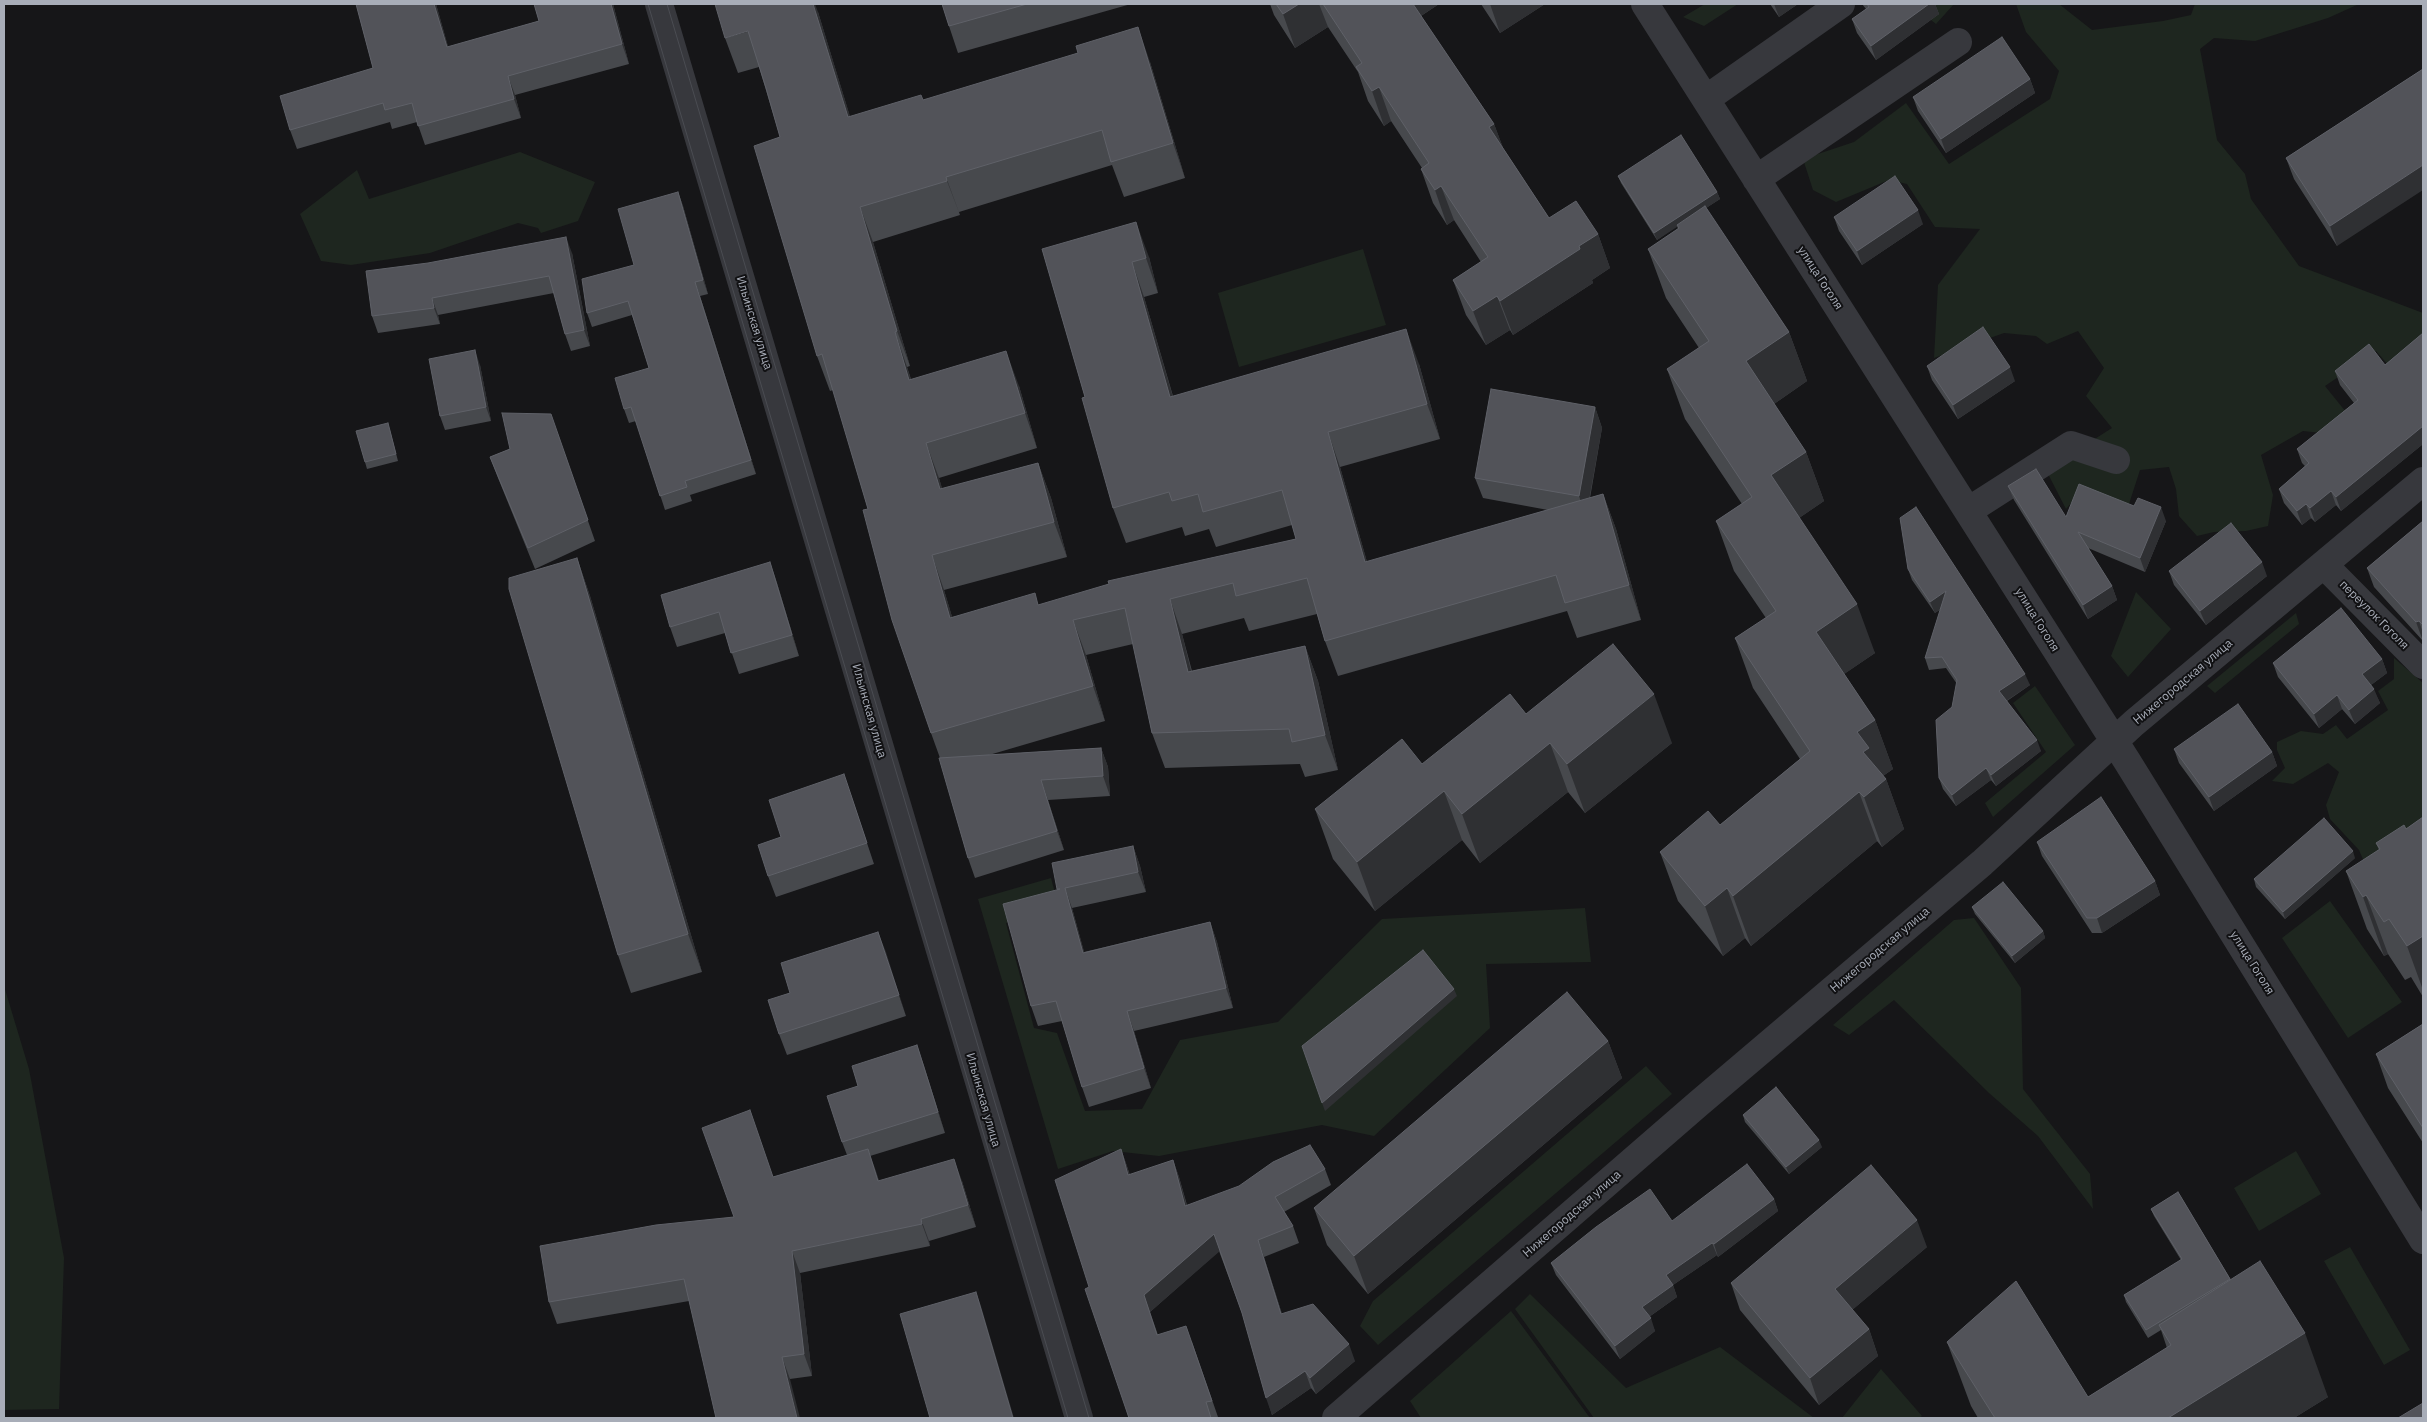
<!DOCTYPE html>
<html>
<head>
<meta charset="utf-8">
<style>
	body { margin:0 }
	#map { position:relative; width:2427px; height:1422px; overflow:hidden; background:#161618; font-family:"IBM Plex Sans",sans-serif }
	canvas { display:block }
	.frame { position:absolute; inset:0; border:5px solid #a8adb8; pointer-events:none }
</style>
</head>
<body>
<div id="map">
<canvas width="2427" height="1422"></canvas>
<div class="frame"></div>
</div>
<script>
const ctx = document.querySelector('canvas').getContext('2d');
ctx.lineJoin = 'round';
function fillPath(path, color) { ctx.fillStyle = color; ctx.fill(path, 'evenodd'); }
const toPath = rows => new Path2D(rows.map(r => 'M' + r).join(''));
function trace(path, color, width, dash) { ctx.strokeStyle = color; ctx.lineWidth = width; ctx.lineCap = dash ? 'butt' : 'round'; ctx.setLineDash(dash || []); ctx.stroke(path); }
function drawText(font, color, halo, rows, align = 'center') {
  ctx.font = font + ' "IBM Plex Sans",sans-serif'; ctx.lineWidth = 4; ctx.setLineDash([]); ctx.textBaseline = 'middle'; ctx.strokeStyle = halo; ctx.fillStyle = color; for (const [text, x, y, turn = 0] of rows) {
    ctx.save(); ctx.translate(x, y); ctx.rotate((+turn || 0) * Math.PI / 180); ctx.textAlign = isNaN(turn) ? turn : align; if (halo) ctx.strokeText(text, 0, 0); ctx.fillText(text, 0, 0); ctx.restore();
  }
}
fillPath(toPath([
	[1705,4,1738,4,1704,26,1683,17],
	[1911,4,1954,4,1936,24],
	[2016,4,2059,4,2092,30,2163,21,2191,15,2195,4,2359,4,2328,18,2255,41,2214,38,2200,49,2217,140,2245,174,2251,199,2299,266,2423,313,2423,340,2418,399,2376,351,2325,386,2367,438,2303,431,2261,455,2273,495,2268,526,2246,531,2214,532,2197,536,2179,516,2176,489,2169,467,2140,470,2129,504,2078,495,2066,509,2046,470,2112,428,2086,396,2104,368,2078,331,2047,344,2036,336,2004,333,1934,358,1938,285,1980,229,1935,227,1907,184,1889,180,1836,202,1813,190,1803,159,1854,142,1906,103,1949,164,2050,99,2059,71,2026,32],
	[520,152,595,182,578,221,541,233,538,228,518,223,430,253,351,265,321,261,300,214,357,170,369,199],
	[1363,249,1386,325,1239,367,1218,293],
	[2136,592,2171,629,2128,677,2111,656],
	[2296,613,2299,624,2215,693,2207,686],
	[2394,658,2423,683,2423,831,2365,864,2359,850,2330,819,2326,805,2339,772,2328,763,2293,784,2272,781,2285,768,2277,750,2277,742,2301,731,2323,734,2336,725,2347,739,2388,710,2378,691,2394,679],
	[2035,686,2075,745,1993,817,1985,803,2046,752,2013,703],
	[1051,878,1059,908,1006,923,1034,1028,1057,1033,1085,1111,1142,1109,1180,1040,1278,1022,1382,919,1585,908,1591,962,1486,964,1490,1028,1374,1136,1322,1125,1159,1156,1113,1151,1058,1169,978,899],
	[2330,901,2402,1002,2348,1038,2282,938],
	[1974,918,2021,988,2023,1089,2090,1174,2093,1209,2038,1136,1989,1093,1894,1000,1849,1035,1833,1025,1954,920],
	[4,986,29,1069,64,1258,59,1409,4,1410],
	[1646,1066,1672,1094,1378,1345,1360,1326,1373,1301],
	[2296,1151,2321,1194,2259,1231,2234,1188],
	[2350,1247,2410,1350,2384,1365,2324,1261],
	[1530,1294,1626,1388,1720,1347,1814,1418,1594,1418,1515,1309],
	[1511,1311,1590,1418,1421,1418,1410,1401],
	[1881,1369,1922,1416,1919,1418,1842,1418]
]), '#1e261f');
trace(toPath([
	[659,4,1079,1418],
	[1645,4,2127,761,2423,1240],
	[1706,99,1841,4],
	[1756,179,1958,42],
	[1968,511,2071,445,2116,460],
	[2324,565,2423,665],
	[1336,1418,1698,1104,1982,863,2134,723,2423,481]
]), '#37383d', 28);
trace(toPath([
	[648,4,1068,1418],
	[667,4,1089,1418]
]), '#4a4c52', 1);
fillPath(toPath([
	[356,4,436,4,448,47,539,21,534,4,613,4,629,64,515,95,521,118,425,145,417,122,392,129,390,122,297,149,290,130,373,68],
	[942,4,1131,4,958,53,949,26],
	[1270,4,1439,4,1421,16,1494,124,1503,148,1549,218,1598,234,1610,268,1592,280,1593,283,1513,335,1510,330,1486,345,1466,315,1453,280,1481,262,1454,220,1447,225,1433,203,1421,169,1422,168,1391,121,1384,126,1368,101,1358,72,1328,27,1295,48,1274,15],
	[1481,4,1545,4,1500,33],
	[1770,4,1798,4,1779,17],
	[1862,4,1935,4,1939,14,1876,60,1857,33,1852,19,1866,9],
	[818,12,850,117,923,100,1150,62,1185,178,1124,197,1112,165,959,212,960,215,873,242,910,366,907,367,911,379,1019,386,1037,448,939,478,942,489,1038,463,1051,498,1067,557,944,590,952,617,1039,605,1296,539,1292,525,1216,547,1209,529,1185,536,1182,527,1126,543,1113,508,1085,397,1042,249,1149,257,1158,293,1144,297,1173,396,1419,364,1440,439,1340,467,1367,562,1548,510,1483,498,1475,478,1595,407,1602,428,1590,498,1603,494,1616,529,1641,620,1577,638,1567,611,1338,676,1325,641,1317,614,1249,631,1244,618,1182,634,1192,671,1305,646,1318,681,1338,770,1305,777,1300,764,1165,768,1152,733,1133,644,1086,655,1105,721,989,755,1101,748,1108,767,1110,796,1048,800,1064,850,975,878,968,858,940,758,931,733,868,509,833,390,830,391,817,356,780,137,759,67,738,73,725,38],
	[2423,69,2337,246,2294,179,2286,158],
	[2030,79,2035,93,1946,153,1918,111,1913,97],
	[1618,176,1717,192,1720,199,1706,208,1789,332,1807,381,1774,404,1806,452,1824,501,1799,518,1875,653,1844,674,1875,720,1893,769,1883,776,1886,779,1904,829,1882,847,1877,841,1751,946,1745,938,1723,956,1678,901,1660,852,1720,825,1800,759,1753,688,1735,638,1766,618,1734,571,1716,521,1742,504,1685,419,1667,369,1699,348,1666,298,1648,249,1678,229,1677,226,1657,240,1621,183],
	[678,192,683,206,708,294,700,296,756,474,690,495,692,501,665,510,636,421,629,423,624,409,649,368,632,315,592,327,587,313,634,265],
	[1834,217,1923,224,1862,265,1839,231],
	[572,253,590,346,571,351,565,334,554,293,438,315,440,324,378,333,372,316],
	[2423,333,2423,444,2341,511,2336,505,2315,522,2311,518,2302,525,2284,503,2279,489,2305,466,2302,463,2297,449,2354,403,2340,385,2335,371,2385,365],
	[480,365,491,421,445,430,440,416],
	[1927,366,2015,381,1958,419,1932,380],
	[390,430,398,461,367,469,365,462],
	[558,435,595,541,535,569,498,478,490,457,510,449],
	[2008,486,2066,517,2166,521,2145,572,2088,548,2112,586,2117,600,2088,619,2014,500],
	[2423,521,2423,641,2374,587,2367,568],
	[577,558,590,596,702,972,631,993,618,955],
	[770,562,777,583,799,656,739,674,725,633,677,647,670,627],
	[1908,569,2030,685,2007,701,2041,751,1996,786,1991,780,1956,806,1943,789,1939,778,1957,684,1946,668,1929,670,1925,658,1941,609,1935,613,1912,580],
	[2169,571,2267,576,2206,625,2174,585],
	[2382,659,2387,673,2371,685,2380,703,2355,724,2342,709,2319,728,2278,677,2273,663],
	[1526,714,1672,743,1585,813,1568,792,1480,863,1462,840,1375,911,1333,859,1315,809,1422,764],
	[2174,749,2272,752,2277,766,2214,811,2179,763],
	[851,795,874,864,776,897,768,876,781,837],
	[2423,817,2423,997,2411,977,2405,980,2388,954,2384,956,2367,929,2346,871,2379,850,2376,843,2406,829],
	[2037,842,2155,881,2160,895,2102,933,2092,933,2042,856],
	[1133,846,1140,866,1146,892,1072,908,1084,952,1210,922,1217,942,1233,1008,1134,1031,1151,1088,1089,1107,1082,1087,1062,1021,1038,1026,1031,1006,1057,889],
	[2355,858,2285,919,2256,887,2254,879],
	[1972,907,2043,931,2045,938,2015,963,1975,914],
	[878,932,906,1016,787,1055,779,1034,790,993],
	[2423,1024,2423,1143,2388,1088,2376,1054],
	[1608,1041,1622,1078,1368,1294,1327,1245,1314,1208],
	[917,1045,924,1066,945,1133,870,1156,879,1181,962,1181,976,1227,929,1241,930,1246,800,1273,812,1376,790,1379,689,1301,557,1324,549,1302,734,1217,773,1177,847,1155,842,1142,858,1086],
	[1743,1115,1822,1147,1789,1174,1745,1122],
	[1121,1149,1130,1175,1173,1160,1179,1177,1187,1205,1325,1169,1331,1185,1284,1212,1293,1226,1299,1243,1264,1257,1282,1314,1355,1361,1316,1394,1311,1388,1272,1415,1242,1313,1219,1251,1150,1312,1158,1335,1192,1342,1218,1417,1214,1418,1129,1418,1089,1287],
	[2178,1192,2231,1280,2328,1397,2294,1418,1978,1418,1971,1406,1947,1342,2088,1397,2167,1348,2161,1330,2148,1338,2126,1302,2124,1295,2181,1260,2154,1216,2151,1209],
	[1774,1199,1778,1211,1718,1257,1717,1255,1673,1285,1677,1297,1649,1317,1655,1331,1620,1359,1556,1275,1551,1263,1672,1221],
	[1927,1247,1852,1310,1869,1329,1878,1356,1819,1405,1740,1310,1731,1283]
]), '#47494d');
fillPath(toPath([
	[434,4,436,4,454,67,447,47],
	[611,4,613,4,629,64,622,44],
	[813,4,815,4,818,12,861,152,848,117],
	[1299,4,1319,4,1328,27,1295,48,1283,14],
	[1407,4,1439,4,1413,21],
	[1490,4,1545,4,1500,33],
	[1774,4,1798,4,1779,17],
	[1929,4,1935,4,1939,14,1876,60,1871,46],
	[1138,27,1150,62,1185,178,1173,143],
	[508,76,515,95,521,118,514,99],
	[2030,79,2035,93,1946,153,1941,139],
	[1379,87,1391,121,1384,126,1372,91],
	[1494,124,1507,158,1489,127],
	[2423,165,2423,190,2337,246,2330,226],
	[946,177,960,215,947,181],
	[1441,186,1454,220,1447,225,1435,190],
	[678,192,683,206,708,294,703,280],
	[1717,192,1720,199,1657,240,1654,233],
	[860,207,873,242,910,366,897,331],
	[1918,210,1923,224,1862,265,1857,251],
	[1136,222,1149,257,1158,293,1146,258],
	[1598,234,1610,268,1592,280,1593,283,1513,335,1500,301,1579,246],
	[566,237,572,253,590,346,584,330],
	[1132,262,1144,297,1183,432,1170,397],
	[695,282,700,296,756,474,751,460],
	[1497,296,1510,330,1486,345,1473,311],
	[432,298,438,315,440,324,434,308],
	[1406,329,1419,364,1440,439,1427,404],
	[895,332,907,367,922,415,909,380],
	[1789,332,1807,381,1764,411,1746,361],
	[475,350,480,365,491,421,486,407],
	[1006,351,1019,386,1037,448,1025,413],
	[2010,367,2015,381,1958,419,1953,405],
	[1595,407,1602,428,1586,517,1579,496],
	[2423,426,2423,444,2341,511,2336,497],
	[1328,432,1340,467,1377,597,1365,562],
	[926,443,939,478,953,524,940,489],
	[1806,452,1824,501,1789,525,1771,475],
	[1038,463,1051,498,1067,557,1054,522],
	[2331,491,2336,505,2315,522,2310,508],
	[1603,494,1616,529,1641,620,1629,585],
	[2306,504,2311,518,2302,525,2297,511],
	[2161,507,2166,521,2145,572,2140,558],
	[932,555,944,590,963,653,950,618],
	[577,558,590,596,702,972,688,934],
	[770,562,777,583,799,656,792,635],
	[2262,562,2267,576,2206,625,2200,611],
	[2112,586,2117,600,2088,619,2083,605],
	[1946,591,1950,602,1935,613,1930,602],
	[1170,599,1182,634,1200,707,1188,672],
	[1857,604,1875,653,1834,681,1816,632],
	[1073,620,1086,655,1105,721,1093,686],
	[2419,621,2423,633,2423,641,2416,622],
	[1305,646,1318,681,1338,770,1325,735],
	[2382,659,2387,673,2367,688,2362,674],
	[2025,674,2030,685,2003,703,1999,691],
	[2374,689,2380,703,2355,724,2349,710],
	[1654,694,1672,743,1585,813,1567,764],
	[2337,695,2342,709,2319,728,2314,714],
	[1875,720,1893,769,1880,778,1886,779,1904,829,1882,847,1864,797,1857,732],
	[2037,740,2041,751,1996,786,1991,775],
	[1550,743,1568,792,1480,863,1462,814],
	[1101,748,1108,767,1110,796,1103,776],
	[2272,752,2277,766,2214,811,2209,797],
	[1986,768,1991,780,1956,806,1952,795],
	[1041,780,1048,800,1064,850,1057,831],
	[1444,791,1462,840,1375,911,1357,862],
	[1859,792,1877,841,1751,946,1733,896],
	[1133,846,1140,866,1146,892,1138,872],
	[2353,851,2355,858,2285,919,2283,912],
	[2155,881,2160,895,2102,933,2097,918],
	[1065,888,1072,908,1090,973,1083,953],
	[1727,888,1745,938,1723,956,1705,906],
	[2366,895,2388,954,2384,956,2363,897],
	[1210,922,1217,942,1233,1008,1226,988],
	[2043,931,2045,938,2015,963,2012,956],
	[878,932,886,952,906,1016],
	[2423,936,2423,990,2407,946],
	[1454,989,1457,996,1325,1111,1322,1103],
	[1127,1011,1134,1031,1151,1088,1144,1068],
	[1608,1041,1622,1078,1368,1294,1354,1256],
	[917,1045,924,1066,945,1133,938,1112],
	[1819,1140,1822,1147,1789,1174,1786,1167],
	[868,1149,876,1171,886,1203,878,1181],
	[1121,1149,1127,1166,1134,1192,1128,1175],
	[954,1159,962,1181,976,1227,968,1205],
	[1173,1160,1179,1177,1191,1222,1185,1206],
	[1774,1199,1778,1211,1718,1257,1714,1244],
	[921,1219,929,1241,930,1246,922,1224],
	[1917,1220,1927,1247,1845,1316,1835,1289],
	[1214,1234,1220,1251,1150,1312,1144,1295],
	[1258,1240,1264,1257,1287,1330,1281,1314],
	[1712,1243,1717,1255,1673,1285,1677,1297,1646,1319,1642,1307,1666,1275],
	[792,1251,800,1273,812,1376,804,1354],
	[976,1292,981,1306,1014,1418,1013,1418],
	[1651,1318,1655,1331,1620,1359,1615,1346],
	[1869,1329,1878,1356,1819,1405,1810,1378],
	[2305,1333,2328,1397,2294,1418,2168,1418],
	[1349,1344,1355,1361,1316,1394,1310,1378],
	[782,1357,790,1379,800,1418,797,1418],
	[1305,1371,1311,1388,1272,1415,1266,1398]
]), '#2f3033');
const building = toPath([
	[356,4,434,4,447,47,539,21,534,4,611,4,622,44,508,76,514,99,418,126,412,103,385,110,383,103,290,130,280,96,373,68,356,4],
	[715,4,813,4,848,117,921,95,923,100,1078,53,1076,46,1138,27,1173,143,1111,162,1102,130,946,177,947,181,860,207,897,331,895,332,909,380,1006,351,1025,413,926,443,940,489,1038,463,1054,522,932,555,950,618,1035,593,1038,605,1109,584,1108,581,1296,539,1282,490,1203,512,1198,494,1172,501,1169,492,1113,508,1082,398,1085,397,1042,249,1136,222,1146,258,1132,262,1170,397,1406,329,1427,404,1328,432,1365,562,1603,494,1629,585,1565,603,1556,575,1325,641,1307,578,1236,596,1233,583,1170,599,1188,672,1305,646,1325,735,1292,742,1289,729,1152,733,1125,608,1073,620,1093,686,931,733,892,620,863,510,868,509,822,354,817,356,754,146,780,137,766,88,748,31,725,38,715,4],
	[942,4,1027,4,949,26,942,4],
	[1276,4,1299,4,1283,14,1276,4],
	[1323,4,1413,4,1494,124,1489,127,1549,218,1576,201,1598,234,1579,246,1580,249,1500,301,1497,296,1473,311,1453,280,1488,257,1441,186,1435,190,1421,169,1429,163,1379,87,1372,91,1356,67,1362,63,1323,4],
	[1867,4,1929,4,1871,46,1852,19,1869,7,1867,4],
	[2002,37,2030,79,1941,139,1913,97,2002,37],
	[2423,69,2423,165,2330,226,2286,158,2423,69],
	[1681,135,1717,192,1654,233,1618,176,1681,135],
	[1895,176,1918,210,1857,251,1834,217,1895,176],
	[678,192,703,280,695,282,751,460,685,481,687,487,660,496,631,407,624,409,615,378,649,368,628,301,587,313,582,279,634,265,618,209,678,192],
	[1705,206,1789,332,1746,361,1806,452,1771,475,1857,604,1816,632,1875,720,1857,732,1869,748,1863,752,1886,779,1864,797,1859,792,1733,896,1727,888,1705,906,1660,852,1708,811,1720,825,1810,751,1735,638,1776,611,1716,521,1752,497,1667,369,1709,341,1648,249,1679,228,1677,225,1705,206],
	[566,237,584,330,565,334,549,276,432,298,434,308,372,316,366,271,428,263,566,237],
	[1983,327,2010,367,1953,405,1927,366,1983,327],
	[2423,333,2423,426,2336,497,2331,491,2310,508,2306,504,2297,511,2279,489,2309,463,2297,449,2358,400,2335,371,2369,344,2385,365,2423,333],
	[475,350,486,407,440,416,429,359,475,350],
	[1491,389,1595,407,1579,496,1475,478,1491,389],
	[502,413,551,414,588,520,528,548,490,457,510,449,502,413],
	[388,423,396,454,365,462,356,431,388,423],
	[2036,469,2066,517,2079,484,2134,506,2138,498,2161,507,2140,558,2078,532,2112,586,2083,605,2008,486,2036,469],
	[1916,507,2025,674,1999,691,2037,740,1991,775,1986,768,1952,795,1939,778,1936,720,1952,707,1957,680,1942,657,1925,658,1946,591,1930,602,1908,569,1900,518,1916,507],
	[2423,521,2423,625,2419,621,2416,622,2367,568,2423,521],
	[2231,523,2262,562,2200,611,2169,571,2231,523],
	[577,558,688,934,618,955,509,589,509,578,577,558],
	[770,562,792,635,731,653,719,612,670,627,661,595,770,562],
	[2341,608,2382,659,2362,674,2374,689,2349,710,2337,695,2314,714,2273,663,2341,608],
	[1613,644,1654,694,1567,764,1550,743,1462,814,1444,791,1357,862,1315,809,1402,739,1422,764,1510,694,1526,714,1613,644],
	[2238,704,2272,752,2209,797,2174,749,2238,704],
	[1101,748,1103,776,1041,780,1057,831,968,858,939,758,1101,748],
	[844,774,867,843,768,876,758,845,781,837,769,800,844,774],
	[2101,797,2155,881,2097,918,2087,918,2037,842,2101,797],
	[2423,817,2423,936,2407,946,2389,919,2384,922,2366,895,2363,897,2346,871,2380,849,2376,843,2404,825,2406,829,2423,817],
	[2324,818,2353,851,2283,912,2254,879,2324,818],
	[1133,846,1138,872,1065,888,1083,953,1210,922,1226,988,1127,1011,1144,1068,1082,1087,1056,1001,1031,1006,1003,904,1060,889,1057,889,1052,863,1133,846],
	[2003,882,2043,931,2012,956,1972,907,2003,882],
	[878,932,899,995,779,1034,768,1000,790,993,781,963,878,932],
	[1423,950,1454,989,1322,1103,1302,1046,1423,950],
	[1567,992,1608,1041,1354,1256,1314,1208,1567,992],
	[2423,1024,2423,1128,2376,1054,2423,1024],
	[917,1045,938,1112,842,1142,827,1096,858,1086,852,1066,917,1045],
	[1776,1087,1819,1140,1786,1167,1743,1115,1776,1087],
	[750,1110,773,1177,868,1149,878,1181,954,1159,968,1205,921,1219,922,1224,792,1251,804,1354,782,1357,797,1418,716,1418,684,1279,549,1302,540,1246,656,1225,734,1217,702,1128,750,1110],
	[1310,1145,1325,1169,1275,1197,1293,1226,1258,1240,1281,1314,1313,1304,1349,1344,1310,1378,1305,1371,1266,1398,1242,1313,1214,1234,1144,1295,1157,1335,1186,1326,1212,1401,1206,1402,1211,1418,1129,1418,1085,1289,1089,1287,1055,1180,1121,1149,1128,1175,1173,1160,1185,1206,1239,1186,1273,1162,1310,1145],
	[1747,1164,1774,1199,1714,1244,1712,1243,1666,1275,1673,1285,1642,1307,1651,1318,1615,1346,1551,1263,1596,1227,1650,1189,1672,1221,1747,1164],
	[1871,1165,1917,1220,1835,1289,1869,1329,1810,1378,1731,1283,1871,1165],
	[2178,1192,2230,1279,2146,1330,2124,1295,2182,1259,2151,1209,2178,1192],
	[2260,1261,2305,1333,2168,1418,1995,1418,1947,1342,2016,1281,2088,1397,2171,1345,2159,1325,2260,1261],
	[976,1292,1013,1418,930,1418,900,1314,976,1292],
	[2423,1403,2423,1418,2398,1418,2423,1403]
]);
fillPath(building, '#525359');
trace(building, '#5f6168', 1);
drawText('12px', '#a8adb8', '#111113', [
	["улица Гоголя",1820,278,57],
	["Ильинская улица",754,323,73],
	["переулок Гоголя",2374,615,45],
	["улица Гоголя",2037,620,58],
	["Нижегородская улица",2183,682,-40],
	["Ильинская улица",869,711,74],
	["Нижегородская улица",1880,950,-40],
	["улица Гоголя",2252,963,58],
	["Ильинская улица",983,1100,74],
	["Нижегородская улица",1572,1214,-41]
]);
</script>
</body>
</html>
